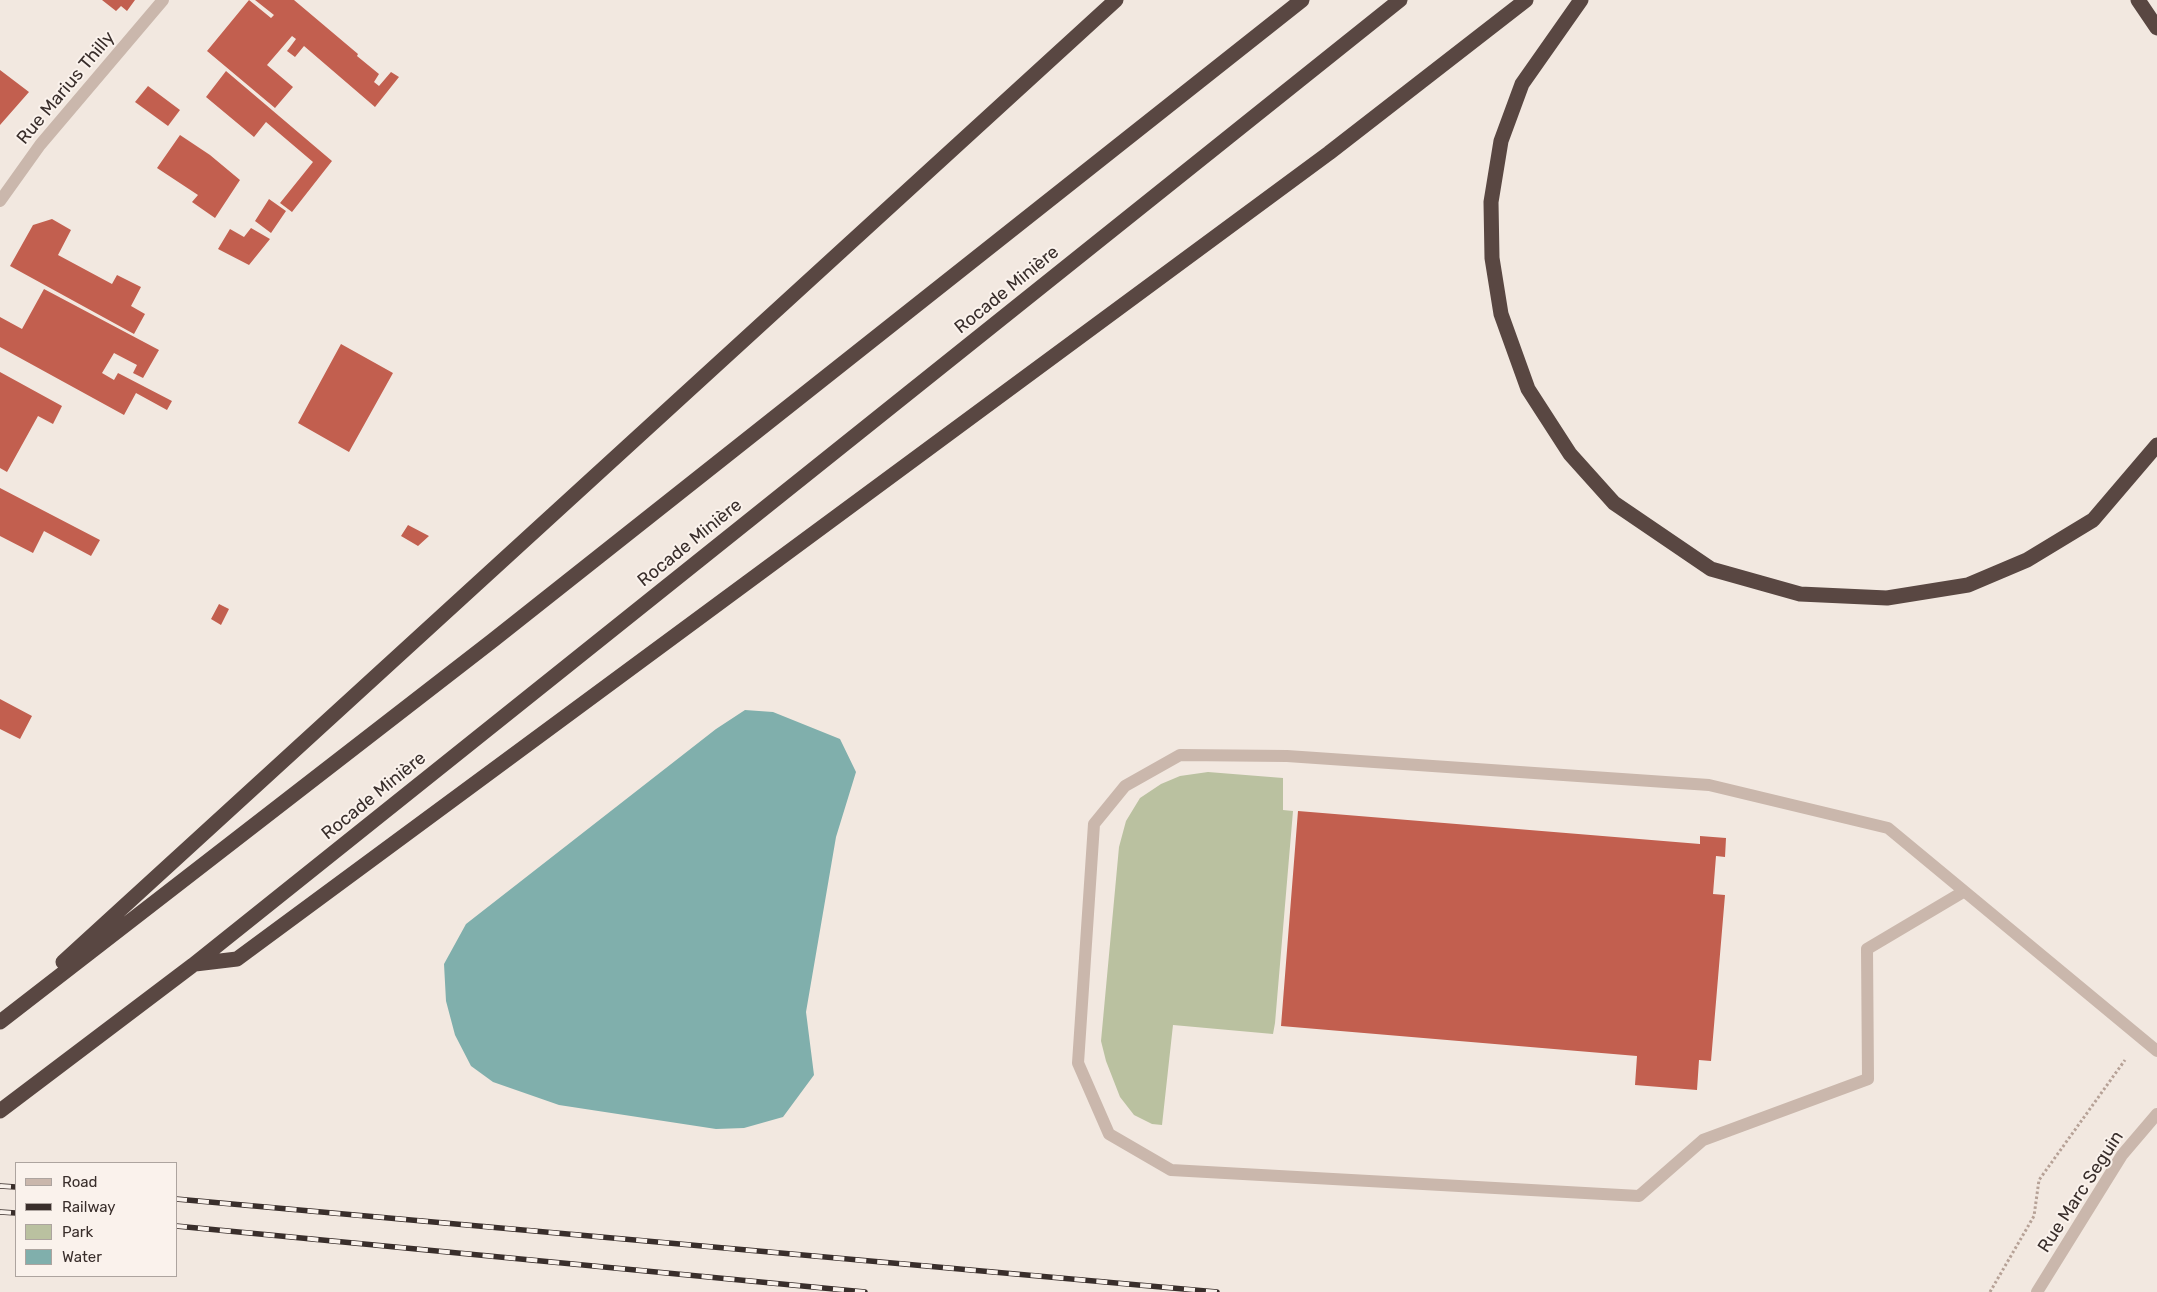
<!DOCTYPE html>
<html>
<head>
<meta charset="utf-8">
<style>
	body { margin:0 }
	#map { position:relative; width:2157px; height:1292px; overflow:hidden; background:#f2e8e0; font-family:Rubik,sans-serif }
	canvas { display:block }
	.legend { position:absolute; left:15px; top:1162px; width:162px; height:115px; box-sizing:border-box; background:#faf2ec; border:1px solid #ada49f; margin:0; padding:6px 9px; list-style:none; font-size:15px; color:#392e2b }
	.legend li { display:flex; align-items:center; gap:10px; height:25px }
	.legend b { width:25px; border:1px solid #ada49f }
</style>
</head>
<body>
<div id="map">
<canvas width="2157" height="1292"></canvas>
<ul class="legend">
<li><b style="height:6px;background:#cab7ac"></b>Road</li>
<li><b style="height:6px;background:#392e2b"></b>Railway</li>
<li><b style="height:14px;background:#bac1a0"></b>Park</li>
<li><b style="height:14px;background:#80afac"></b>Water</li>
</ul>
</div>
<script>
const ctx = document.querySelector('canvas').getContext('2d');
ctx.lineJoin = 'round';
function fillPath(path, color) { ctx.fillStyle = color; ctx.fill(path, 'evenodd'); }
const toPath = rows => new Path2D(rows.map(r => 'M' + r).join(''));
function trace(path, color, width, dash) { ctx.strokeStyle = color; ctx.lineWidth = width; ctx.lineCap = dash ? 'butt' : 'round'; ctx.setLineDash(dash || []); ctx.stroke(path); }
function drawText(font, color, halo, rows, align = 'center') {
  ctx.font = font + ' Rubik,sans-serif'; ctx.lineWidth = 4; ctx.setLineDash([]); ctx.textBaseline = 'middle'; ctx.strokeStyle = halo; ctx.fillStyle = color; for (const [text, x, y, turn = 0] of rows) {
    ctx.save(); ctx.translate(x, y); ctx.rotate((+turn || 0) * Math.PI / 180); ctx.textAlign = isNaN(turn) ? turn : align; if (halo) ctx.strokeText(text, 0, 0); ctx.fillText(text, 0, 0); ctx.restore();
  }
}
fillPath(toPath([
	[1208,772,1283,778,1283,810,1293,811,1275,1023,1273,1034,1173,1025,1162,1125,1152,1124,1134,1115,1120,1097,1106,1061,1101,1041,1119,847,1126,821,1140,798,1161,784,1180,776]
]), '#bac1a0');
fillPath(toPath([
	[745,710,773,712,840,739,856,772,836,837,806,1012,814,1075,783,1117,744,1128,716,1129,559,1105,493,1082,471,1066,455,1035,446,1001,444,964,466,924,716,729]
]), '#80afac');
fillPath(toPath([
	[102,0,135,0,127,11,121,6,116,11],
	[249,0,271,18,274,15,255,0,294,0,358,54,357,56,379,74,374,82,379,86,391,72,399,77,375,107,304,46,295,57,287,51,296,39,292,36,267,65,293,87,275,108,207,51],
	[0,70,29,92,0,125],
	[226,71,332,161,292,212,280,203,313,162,266,122,254,137,206,97],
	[148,86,180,110,168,126,135,102],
	[180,135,210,155,240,180,215,218,192,202,198,195,157,168],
	[269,199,286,211,271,233,255,221],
	[52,219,71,230,58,255,112,284,117,275,141,287,131,306,145,314,134,334,10,266,33,225],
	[251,228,270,239,249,265,218,249,230,229,244,237],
	[44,289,159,350,143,378,133,373,137,365,114,353,102,373,114,380,118,373,172,401,167,410,136,393,124,415,0,347,0,317,22,329],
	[341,344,393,373,349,452,298,423],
	[0,372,62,406,53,424,38,416,7,472,0,468],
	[0,488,100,540,91,556,44,531,33,553,0,536],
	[408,525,429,536,418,546,401,536],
	[219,604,229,609,221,625,211,619],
	[0,699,32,716,20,739,0,729],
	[1298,811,1700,844,1700,836,1726,838,1725,857,1716,856,1713,894,1725,895,1711,1061,1699,1060,1697,1090,1635,1085,1637,1056,1281,1026]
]), '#c25f4f');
trace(toPath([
	[1990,1292,2034,1216,2039,1180,2125,1060]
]), '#b6a196', 3, [2.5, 2.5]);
trace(toPath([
	[1963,892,1867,949,1868,1079,1703,1140,1639,1196,1171,1170,1109,1134,1078,1063,1094,824,1125,786,1180,755,1287,756,1709,785,1888,828,2157,1051]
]), '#cab7ac', 12);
trace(toPath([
	[0,201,40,145,163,0],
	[2037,1292,2122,1155,2157,1114]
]), '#cab7ac', 12);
trace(toPath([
	[1581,0,1522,84,1501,141,1491,202,1492,258,1501,314,1528,389,1570,454,1614,503,1711,569,1800,594,1887,598,1968,585,2027,560,2093,520,2157,445],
	[2138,0,2157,28],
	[63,962,1116,0],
	[195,964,237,959,1329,153,1526,0],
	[0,1022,492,641,1302,0],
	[0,1111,193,965,1400,0]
]), '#594742', 15);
const rail = toPath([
	[0,1186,16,1187],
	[176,1199,1217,1292],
	[0,1212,16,1213],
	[176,1226,865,1292]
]);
trace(rail, '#392e2b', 5.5);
trace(rail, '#faf2ec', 4, [11]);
drawText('18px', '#392e2b', '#faf2ec', [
	["Rue Marius Thilly",66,88,-50],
	["Rocade Minière",1007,290,-39],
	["Rocade Minière",690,543,-39],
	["Rocade Minière",374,796,-39],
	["Rue Marc Seguin",2081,1192,-57]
]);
</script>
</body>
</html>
